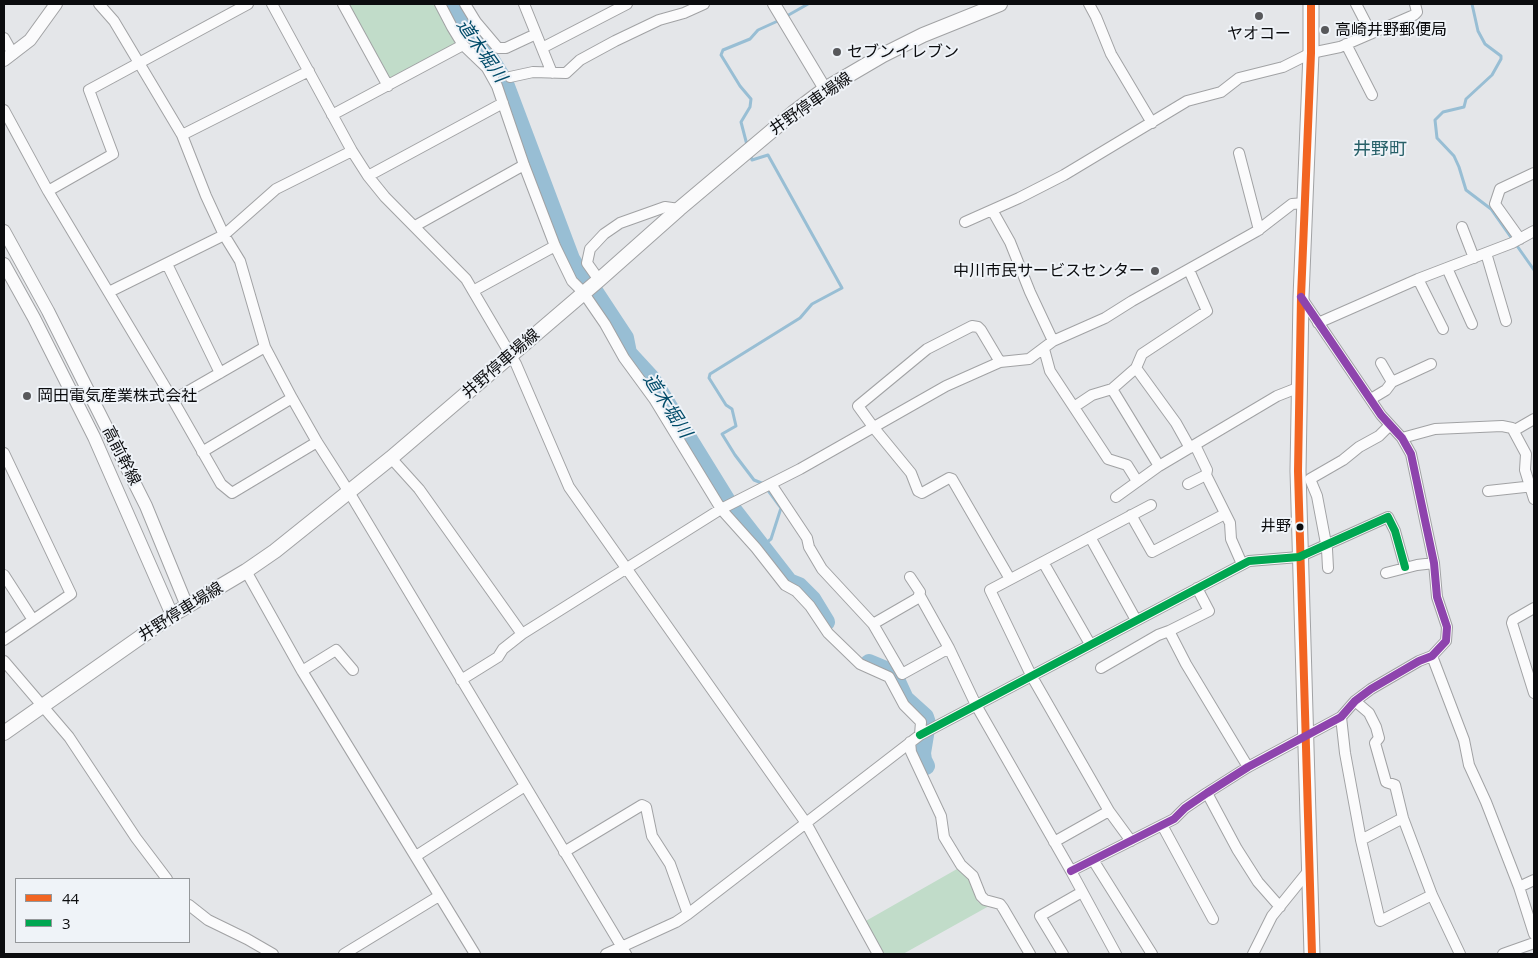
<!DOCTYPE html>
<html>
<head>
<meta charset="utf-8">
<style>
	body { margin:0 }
	#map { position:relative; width:1538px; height:958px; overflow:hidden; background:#e4e6e9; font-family:"Open Sans",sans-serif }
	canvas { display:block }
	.frame { position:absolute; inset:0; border:5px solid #0b0c0e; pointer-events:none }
	.legend { position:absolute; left:15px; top:878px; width:175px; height:65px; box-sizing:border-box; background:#eff3f8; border:1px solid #94979a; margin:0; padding:6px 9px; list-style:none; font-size:15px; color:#0b0c0e }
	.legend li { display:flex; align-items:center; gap:10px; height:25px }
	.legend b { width:25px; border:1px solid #94979a }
</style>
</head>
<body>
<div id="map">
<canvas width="1538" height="958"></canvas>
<div class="frame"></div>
<ul class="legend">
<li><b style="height:6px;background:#f26522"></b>44</li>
<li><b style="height:6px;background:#00a651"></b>3</li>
</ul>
</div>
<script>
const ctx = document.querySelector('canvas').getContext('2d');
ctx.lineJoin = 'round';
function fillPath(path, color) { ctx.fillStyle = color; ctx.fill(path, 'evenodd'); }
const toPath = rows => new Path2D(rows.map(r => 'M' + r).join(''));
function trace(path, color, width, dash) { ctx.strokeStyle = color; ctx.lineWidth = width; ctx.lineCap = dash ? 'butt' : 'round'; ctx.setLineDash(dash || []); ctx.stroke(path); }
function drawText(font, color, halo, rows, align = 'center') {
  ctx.font = font + ' "Open Sans","Noto Sans JP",sans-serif'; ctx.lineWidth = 4; ctx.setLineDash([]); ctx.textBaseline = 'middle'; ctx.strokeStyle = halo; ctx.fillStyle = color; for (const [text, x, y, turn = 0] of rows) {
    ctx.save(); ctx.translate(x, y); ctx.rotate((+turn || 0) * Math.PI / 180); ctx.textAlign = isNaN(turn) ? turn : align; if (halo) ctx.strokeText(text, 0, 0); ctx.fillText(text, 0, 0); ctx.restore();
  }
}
fillPath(toPath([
	[347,4,436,4,457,42,455,46,392,80,387,78],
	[957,869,969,878,978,902,989,906,903,954,882,954,864,922]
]), '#c1dcc9');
trace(toPath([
	[1472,4,1478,31,1485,44,1501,56,1501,59,1492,75,1466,99,1464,107,1443,112,1435,120,1437,138,1454,156,1459,167,1466,190,1491,209,1534,270],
	[785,17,808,4],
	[747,145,741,122,750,107,751,99,740,86,721,55,723,50,750,39,758,30,780,20],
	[750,153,752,160,768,155,842,288,812,304,800,318,710,374,709,378,726,405,732,409,736,426,722,434,735,455,754,480,764,484],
	[761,547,771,539,781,508,767,489]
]), '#98bed4', 3);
trace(toPath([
	[451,4,457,19,468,35,489,57,504,81,571,259,584,280,594,291,625,338,628,353,651,378,730,506,789,582,799,586,812,599,826,622],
	[869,663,893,673,905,699,925,717,927,723,922,753,923,760,926,766]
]), '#98bed4', 18);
const minor = toPath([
	[99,4,114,21,182,135,206,196,224,235,240,261,265,347,292,398,317,442,349,492,626,954],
	[272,4,352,151,368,176,385,197,466,279,473,291,516,364,569,487,806,823,878,954],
	[343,4,388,86],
	[440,4,452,27,463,45,487,68,497,86,524,165,555,246,572,281,583,292,605,324,624,358,654,399,721,509,756,548,785,585,796,591,810,606,828,633,860,664,889,677,904,705,921,722,920,735,688,914,676,922,606,954],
	[465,4,476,22,498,48,506,48,536,34],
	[524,4,552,73],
	[1089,4,1096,17,1111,54,1152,123],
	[1356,4,1371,33],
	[4,38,13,54],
	[1346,44,1372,95],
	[542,48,627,4],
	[510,77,533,72,566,73,580,60,615,41,659,20,684,13,704,4],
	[4,110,48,191,173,400,221,484,232,493,317,442],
	[332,115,463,45],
	[182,135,309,71],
	[1239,153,1259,230],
	[368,176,503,103],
	[48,191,113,154,89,90,248,4],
	[992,210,1010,242,1030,292,1053,341],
	[965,222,1019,198,1064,175,1187,101,1221,92,1239,78,1283,67,1311,53,1340,47,1414,15,1417,12,1415,4],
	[415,226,524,165],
	[1462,227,1474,258],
	[1520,239,1495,204,1500,189,1534,173],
	[1486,253,1506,321],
	[167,264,220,373],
	[1447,268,1472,324],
	[1418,279,1443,329],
	[599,280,587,263,590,249,604,234,620,223,665,207,679,209],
	[473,291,555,246],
	[109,292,224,235,276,189,352,151],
	[1318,323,1418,279,1512,243,1534,231],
	[1044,349,1050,371,1108,459,1127,465,1137,481],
	[1000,362,981,330,978,327,972,326,927,349,858,406,874,428,911,473,918,491,922,493,949,478,952,479,1010,579],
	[1381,363,1392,382],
	[1136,368,1176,423,1190,448],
	[1112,389,1159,466],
	[1371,399,1386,390,1392,382,1431,364],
	[173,400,265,347],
	[1074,407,1092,395,1112,389,1136,368,1142,354,1207,311,1189,270],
	[1515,430,1534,419],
	[1402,438,1435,429,1502,426,1512,428,1526,454,1525,470,1534,499],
	[1195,445,1207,470,1206,475],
	[202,452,292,398],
	[4,453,71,594,4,640],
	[391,458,419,489,522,634],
	[771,484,807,538,809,547,822,569,873,624,902,674,949,648],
	[1188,484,1206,475,1230,523,1231,539,1242,564],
	[1488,491,1534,486],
	[1116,497,1159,466,1277,396,1300,387],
	[1131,515,1152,552,1225,514],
	[1090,537,1136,620],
	[1043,562,1090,644],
	[1328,568,1327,549,1317,496,1310,479,1343,460,1359,447,1379,436,1390,425],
	[246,571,302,671,475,954],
	[1386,573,1417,565,1434,563],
	[4,575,33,620],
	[920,596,949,648,976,705,1071,871,1116,954],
	[1534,608,1513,620,1512,623,1534,693],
	[873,624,918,598,920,592,910,577],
	[1169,631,1209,611,1197,588],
	[1432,656,1464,740,1469,765,1486,802,1519,887,1534,934],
	[4,661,69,737,136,838,167,879],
	[1101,668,1158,635,1169,631,1186,664,1248,767],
	[302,671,336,650,353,670],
	[461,680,498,657,503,649,522,634,721,509,800,469,946,386,1000,362,1029,359,1053,341,1105,318,1132,301,1257,231,1292,204,1305,203],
	[1355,701,1369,713,1376,727,1379,738,1375,743,1386,782,1395,785,1403,818,1432,895,1460,954],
	[1341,717,1345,753,1361,840,1380,921,1432,895],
	[920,735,1249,561,1299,557,1388,517,1395,531,1405,567],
	[910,742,911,752,941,816,944,837,961,865,973,876,981,896,985,900,1000,904,1003,908,1030,954],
	[1207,793,1237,849,1258,882,1280,907],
	[1162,825,1213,919],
	[1361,840,1403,818],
	[1131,841,1109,811,1031,675,990,590,1151,505],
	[1054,842,1109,811],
	[564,852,642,805,646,807,652,836,670,864,688,914],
	[416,856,525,786],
	[1093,860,1152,954],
	[1071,871,1174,819,1185,808,1207,793,1248,767,1341,717,1355,701,1371,689,1419,661,1432,656,1446,641,1447,627,1437,597,1434,563,1411,454,1402,438,1381,415,1301,297],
	[1519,887,1534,880],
	[189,905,208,920,247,939,273,954],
	[344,954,439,896],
	[1063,954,1040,916,1082,892],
	[1253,954,1272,916,1310,869],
	[1503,954,1534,943]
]);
const tertiary = toPath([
	[774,4,825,89],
	[4,60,30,40,56,4],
	[4,231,48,311,146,506,187,606],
	[4,264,34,318,94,437,172,615]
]);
const secondary = toPath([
	[4,733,172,615,246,571,275,551,391,458,599,280,679,209,793,113,825,89,883,55,923,35,1000,4]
]);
const primary = toPath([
	[1311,4,1311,53,1301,297,1298,471,1312,954]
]);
trace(minor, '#a1a2a4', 12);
trace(tertiary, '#a1a2a4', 14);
trace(secondary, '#a1a2a4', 16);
trace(primary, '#a1a2a4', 17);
trace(minor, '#fbfbfc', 10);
trace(tertiary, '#fbfbfc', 12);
trace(secondary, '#fbfbfc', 14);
trace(primary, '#fbfbfc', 15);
trace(toPath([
	[1311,4,1311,53,1301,297,1298,471,1312,954]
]), '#f26522', 8);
trace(toPath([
	[920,735,1249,561,1299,557,1388,517,1395,531,1405,567]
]), '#00a651', 8);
trace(toPath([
	[1071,871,1174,819,1185,808,1207,793,1248,767,1341,717,1355,701,1371,689,1419,661,1432,656,1446,641,1447,627,1437,597,1434,563,1411,454,1402,438,1381,415,1301,297]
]), '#8e44ad', 8);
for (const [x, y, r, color] of [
	[1259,16,5,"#57585b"],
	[1325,30,5,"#57585b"],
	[837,52,5,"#57585b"],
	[1155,271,5,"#57585b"],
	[27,396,5,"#57585b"],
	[1300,527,4.5,"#0b0c0e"]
]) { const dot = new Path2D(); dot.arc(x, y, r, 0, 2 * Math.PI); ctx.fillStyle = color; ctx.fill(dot); trace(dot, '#eff3f8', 2); }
drawText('15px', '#0b0c0e', '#eff3f8', [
	["井野",1291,527]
], 'right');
drawText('16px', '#0b0c0e', '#eff3f8', [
	["高崎井野郵便局",1335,30],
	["ヤオコー",1259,34,"center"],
	["セブンイレブン",847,52],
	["中川市民サービスセンター",1145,271,"right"],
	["岡田電気産業株式会社",37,396]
], 'left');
drawText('16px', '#0b0c0e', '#eff3f8', [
	["井野停車場線",811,104,-35],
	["井野停車場線",501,364,-41],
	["高前幹線",121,456,63],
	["井野停車場線",181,612,-32]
]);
drawText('italic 18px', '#004b69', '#eff3f8', [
	["道木堀川",481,51,55],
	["道木堀川",667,406,57]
]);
drawText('18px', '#276068', '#eff3f8', [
	["井野町",1380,150]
]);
</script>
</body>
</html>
